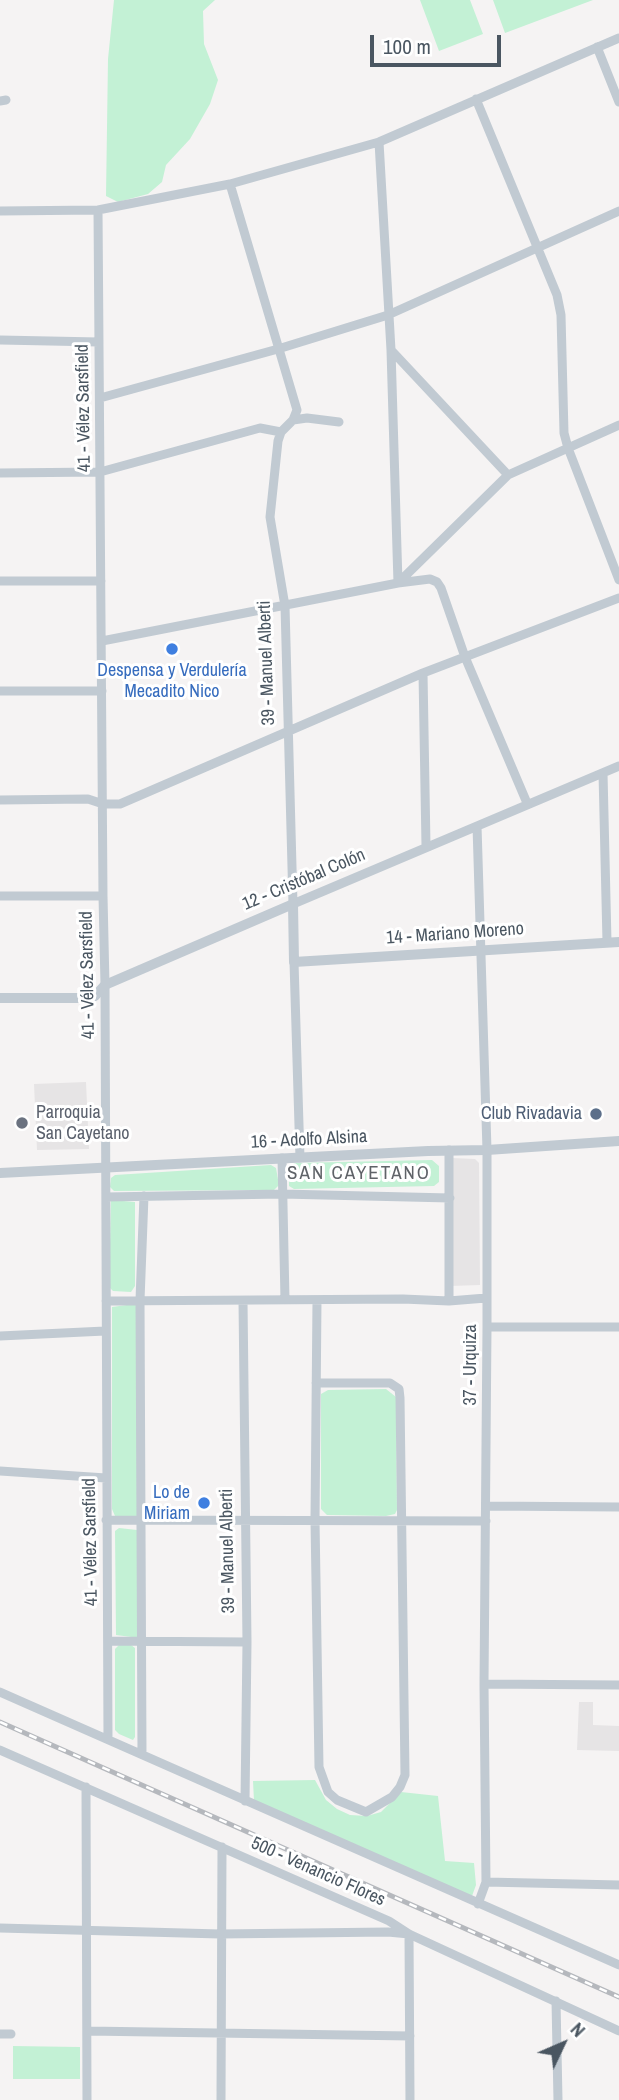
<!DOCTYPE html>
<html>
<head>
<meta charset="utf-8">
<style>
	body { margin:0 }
	#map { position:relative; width:619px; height:2100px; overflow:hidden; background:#f5f3f3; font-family:"Archivo Narrow",sans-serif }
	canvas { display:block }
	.north { position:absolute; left:528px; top:2009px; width:70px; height:70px; -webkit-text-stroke:5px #fff; paint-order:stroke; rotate:46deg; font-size:19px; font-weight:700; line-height:28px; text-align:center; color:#4a5661 }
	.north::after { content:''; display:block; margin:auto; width:24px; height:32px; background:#4a5661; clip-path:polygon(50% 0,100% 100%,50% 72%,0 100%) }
	.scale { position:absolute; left:370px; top:35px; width:131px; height:32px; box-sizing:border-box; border:4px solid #4a5661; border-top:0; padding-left:9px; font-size:21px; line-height:24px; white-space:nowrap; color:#4a5661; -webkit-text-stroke:5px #fff; paint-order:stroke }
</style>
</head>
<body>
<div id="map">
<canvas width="619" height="2100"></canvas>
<div class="north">N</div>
<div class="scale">100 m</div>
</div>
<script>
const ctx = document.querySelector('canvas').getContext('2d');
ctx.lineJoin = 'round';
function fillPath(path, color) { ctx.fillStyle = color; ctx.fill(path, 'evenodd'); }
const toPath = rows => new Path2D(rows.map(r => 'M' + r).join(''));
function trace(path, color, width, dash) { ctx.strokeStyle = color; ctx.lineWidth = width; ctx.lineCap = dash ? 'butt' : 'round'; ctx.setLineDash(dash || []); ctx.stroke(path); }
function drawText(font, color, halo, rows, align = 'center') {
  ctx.font = font + ' "Archivo Narrow",sans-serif'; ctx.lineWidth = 6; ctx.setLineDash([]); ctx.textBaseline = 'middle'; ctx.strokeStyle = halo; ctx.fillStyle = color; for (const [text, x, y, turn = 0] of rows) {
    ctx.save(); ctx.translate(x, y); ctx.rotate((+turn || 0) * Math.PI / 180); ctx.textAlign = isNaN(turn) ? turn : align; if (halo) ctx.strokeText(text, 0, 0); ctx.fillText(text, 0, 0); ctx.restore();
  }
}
fillPath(toPath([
	[86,1082,89,1149,37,1150,34,1084],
	[452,1158,475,1159,479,1163,480,1285,450,1286],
	[579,1702,593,1702,593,1725,619,1726,619,1751,577,1750]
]), '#e6e4e5');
fillPath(toPath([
	[114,0,215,0,203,11,204,44,218,80,210,104,190,139,166,165,162,182,148,194,118,202,106,196,108,59],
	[420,0,470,0,483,34,439,51],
	[493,0,593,0,505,33],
	[432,1160,439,1166,439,1182,434,1186,294,1189,289,1186,289,1167,294,1163],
	[271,1165,276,1168,279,1185,274,1190,114,1191,110,1187,111,1178,115,1175],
	[111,1200,135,1202,135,1286,131,1292,113,1291,109,1287],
	[134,1304,136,1305,138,1512,137,1516,115,1516,112,1509,112,1307],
	[386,1389,396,1397,397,1510,395,1514,386,1516,327,1515,321,1509,321,1394,328,1390],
	[119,1528,137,1530,139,1638,116,1635,115,1531],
	[119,1645,131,1645,135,1648,135,1737,133,1740,119,1734,115,1730,115,1649],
	[315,1780,326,1800,337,1809,350,1815,367,1816,381,1812,401,1792,438,1796,445,1861,474,1863,476,1885,472,1896,254,1801,253,1781],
	[13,2046,80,2047,80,2079,13,2079]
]), '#c3f1d5');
trace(toPath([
	[597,47,619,102],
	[476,99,557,295,561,315,564,433,568,448,619,580],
	[0,101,6,100],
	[379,142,391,350,398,583,430,579,437,582,441,588,465,657,527,803],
	[230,184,297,410,293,420,281,432,278,441,270,517,285,606,293,904,619,766],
	[98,210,103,896,105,985,108,1739],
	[0,211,98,210,230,184,379,142,619,38],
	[0,340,99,342],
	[391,350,508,475],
	[100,398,278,349,388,315,619,211],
	[293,420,307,418,339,422],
	[0,473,100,472,260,428,281,432],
	[0,581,101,581],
	[102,641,398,583,508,475,619,425],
	[423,673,426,846],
	[0,691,102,691],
	[603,773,607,942],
	[0,800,88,799,103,804,120,804,423,673,619,598],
	[477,826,487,1150,487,1327,484,1684,486,1882,478,1904],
	[0,896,103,896],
	[294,962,300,1158],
	[282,1158,285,1300],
	[106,1197,282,1194,450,1198],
	[106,1301,403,1299,449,1301,486,1298],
	[243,1301,247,1642,245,1801],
	[449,1301,449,1150],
	[487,1327,619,1327],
	[0,1336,105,1331],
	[316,1383,390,1383,399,1389,400,1398,405,1775,400,1787,392,1797,366,1812,337,1800,328,1792,319,1767,315,1520,317,1300],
	[0,1471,106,1478],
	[486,1506,619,1507],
	[106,1520,486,1521],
	[108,1641,247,1642],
	[484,1684,619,1685],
	[0,1692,619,1965],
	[0,1750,389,1921,409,1934,619,2031],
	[142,1754,140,1300,144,1196],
	[86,1787,87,2100],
	[486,1882,619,1885],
	[0,1928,220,1934,388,1932,409,1934,410,2100],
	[556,2001,558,2100],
	[88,2031,410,2036],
	[0,2034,11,2034],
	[221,2100,222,1847]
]), '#c1cad2', 9);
trace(toPath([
	[0,998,89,998,95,996,105,985,293,904,294,962,619,942],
	[0,1173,428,1151,487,1150,619,1141]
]), '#c1cad2', 10);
const rail = toPath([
	[0,1722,619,1997]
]);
trace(rail, '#b5b8bd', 5);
trace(rail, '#fff', 2.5, [8]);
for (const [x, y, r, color] of [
	[172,649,7,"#3f7fe0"],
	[596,1114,7,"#5c6f8a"],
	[22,1123,7,"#6b7280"],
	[204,1503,7,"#3f7fe0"]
]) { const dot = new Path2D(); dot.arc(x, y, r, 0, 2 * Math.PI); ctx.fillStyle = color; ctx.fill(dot); trace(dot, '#fff', 2.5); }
drawText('18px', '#4a5661', '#fff', [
	["41 - Vélez Sarsfield",84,408,-91],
	["39 - Manuel Alberti",267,663,-92],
	["12 - Cristóbal Colón",304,880,-23],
	["14 - Mariano Moreno",455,934,-4],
	["41 - Vélez Sarsfield",88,975,-91],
	["16 - Adolfo Alsina",309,1140,-3],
	["37 - Urquiza",471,1365,-90],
	["41 - Vélez Sarsfield",91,1542,-91],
	["39 - Manuel Alberti",228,1551,-91],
	["500 - Venancio Flores",318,1872,24]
]);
drawText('18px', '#366cbe', '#fff', [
	["Despensa y Verdulería",172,671],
	["Mecadito Nico",172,692],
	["Lo de",190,1493,"right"],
	["Miriam",190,1514,"right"]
]);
drawText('18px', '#5b616d', '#fff', [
	["Parroquia",36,1113],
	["San Cayetano",36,1134]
], 'left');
drawText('18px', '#4e5e75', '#fff', [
	["Club Rivadavia",582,1114]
], 'right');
ctx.letterSpacing = '2px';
drawText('19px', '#5f6368', '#fff', [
	["SAN CAYETANO",359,1174]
]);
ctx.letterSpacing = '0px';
</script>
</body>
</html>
